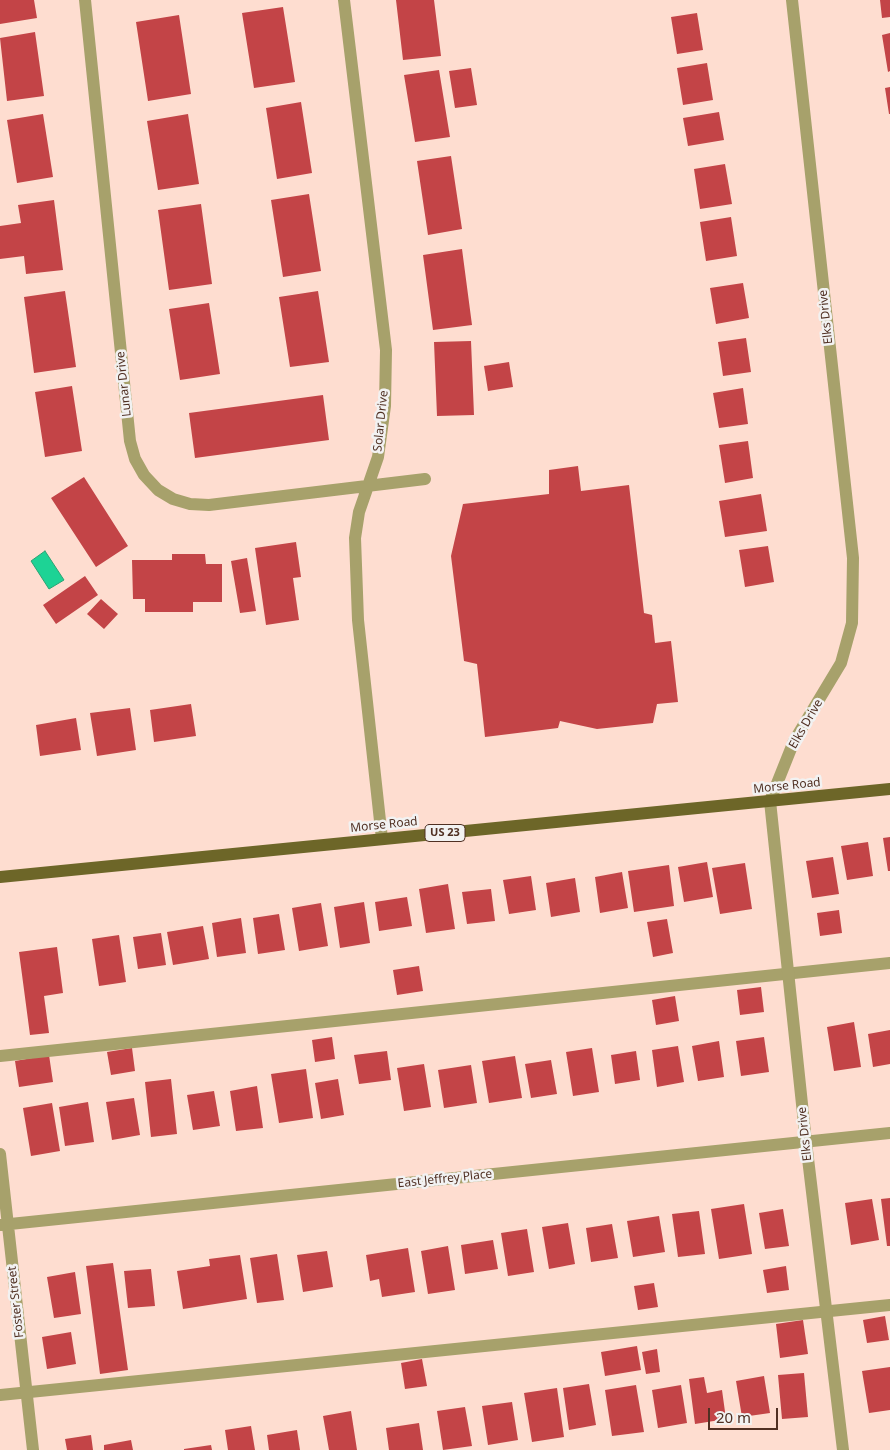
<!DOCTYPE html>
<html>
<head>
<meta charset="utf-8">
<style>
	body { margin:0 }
	#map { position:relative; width:890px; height:1450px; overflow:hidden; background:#feddd0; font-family:"Noto Sans",sans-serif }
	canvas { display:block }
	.scale { position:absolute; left:708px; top:1408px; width:70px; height:22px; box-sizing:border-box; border:2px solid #503023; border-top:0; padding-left:6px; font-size:15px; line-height:18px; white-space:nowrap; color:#503023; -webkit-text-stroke:4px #f2f2f2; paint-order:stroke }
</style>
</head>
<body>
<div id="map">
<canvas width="890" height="1450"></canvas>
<div class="scale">20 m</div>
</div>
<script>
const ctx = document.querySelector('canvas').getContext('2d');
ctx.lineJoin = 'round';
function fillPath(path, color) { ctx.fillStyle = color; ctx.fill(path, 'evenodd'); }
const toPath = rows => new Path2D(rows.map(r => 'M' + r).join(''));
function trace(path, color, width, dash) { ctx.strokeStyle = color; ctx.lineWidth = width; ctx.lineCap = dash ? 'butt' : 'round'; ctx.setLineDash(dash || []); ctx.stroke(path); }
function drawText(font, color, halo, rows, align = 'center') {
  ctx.font = font + ' "Noto Sans",sans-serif'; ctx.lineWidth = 5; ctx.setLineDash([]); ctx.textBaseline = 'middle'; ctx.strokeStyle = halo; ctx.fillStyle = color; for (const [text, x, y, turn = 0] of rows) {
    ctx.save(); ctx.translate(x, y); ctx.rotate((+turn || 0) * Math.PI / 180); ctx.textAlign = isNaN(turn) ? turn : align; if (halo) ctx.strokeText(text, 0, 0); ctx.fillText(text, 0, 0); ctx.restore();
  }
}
const water = toPath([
	[45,551,64,580,49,589,31,561,45,551]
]);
fillPath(water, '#1dd395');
trace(water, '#2ca273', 1);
fillPath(toPath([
	[0,0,34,0,37,18,0,24],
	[396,0,434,0,441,56,403,60],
	[880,0,890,0,890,17,882,18],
	[283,7,295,82,254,88,242,13],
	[697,13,703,50,677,54,671,17],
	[179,15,191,94,148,101,136,22],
	[35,32,44,96,7,101,0,38],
	[890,33,890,71,888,72,882,35],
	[707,63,713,100,683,105,677,68],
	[471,68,477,105,455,108,449,71],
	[439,70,450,137,415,142,404,75],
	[890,87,890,114,889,114,885,88],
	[301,102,312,173,277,179,266,108],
	[719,112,724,140,688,146,683,118],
	[43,114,53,177,17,183,7,120],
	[188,114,199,184,158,190,147,121],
	[451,156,462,229,428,235,417,161],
	[725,164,732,204,700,209,694,169],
	[309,194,321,271,283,277,271,200],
	[54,200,63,270,26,274,24,256,0,259,0,226,21,223,18,205],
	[201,204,212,284,169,290,158,210],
	[731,217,737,256,706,261,700,222],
	[462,249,472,325,433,330,423,255],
	[743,283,749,318,716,324,710,288],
	[65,291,76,367,34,373,24,297],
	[318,291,329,362,290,367,279,297],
	[209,303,220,374,180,380,169,309],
	[746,338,751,372,723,376,718,342],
	[471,341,474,415,437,416,434,342],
	[509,362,513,387,488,391,484,366],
	[72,386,82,451,45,457,35,392],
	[743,388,748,424,719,428,713,393],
	[323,395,329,440,195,458,189,413],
	[748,441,753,478,725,483,719,445],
	[578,466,581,491,629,485,644,613,652,615,655,643,671,641,678,702,657,704,653,723,597,729,560,721,558,728,485,737,477,664,464,661,451,556,463,504,549,494,549,470],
	[84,477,128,546,96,567,51,498],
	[761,494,767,531,725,537,719,501],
	[296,542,301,577,293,578,299,620,266,625,255,548],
	[768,546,774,582,745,587,739,550],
	[172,554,205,554,206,564,222,564,222,602,193,602,193,612,145,612,145,599,133,599,132,560,172,560],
	[247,558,256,611,240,613,231,561],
	[85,576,98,595,56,624,43,605],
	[101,599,118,614,104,629,87,614],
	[191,704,196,736,154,742,150,710],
	[130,708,136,750,97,756,90,713],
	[76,718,81,750,40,756,36,725],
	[890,837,890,871,888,871,883,838],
	[868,842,873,876,847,880,841,846],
	[833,857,839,894,812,898,806,861],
	[707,862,713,897,684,902,678,867],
	[745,863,752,909,720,914,712,868],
	[669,865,674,906,634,912,628,871],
	[622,872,628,908,600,913,595,877],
	[531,876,536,910,509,914,503,880],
	[575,878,580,912,551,917,546,883],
	[448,884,455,929,426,933,419,889],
	[491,889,495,921,467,924,462,892],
	[407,897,412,926,379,931,375,902],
	[364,902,370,943,340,948,334,907],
	[321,903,328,946,299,951,292,908],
	[839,910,842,933,820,936,817,913],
	[279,914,285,950,258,954,253,918],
	[241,918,246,953,217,957,212,923],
	[667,919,673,953,653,957,647,922],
	[203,926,209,959,173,965,167,932],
	[161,933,166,965,138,969,133,937],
	[119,935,126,982,99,986,92,939],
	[57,947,63,993,44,996,49,1033,30,1035,19,952],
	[419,966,423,991,397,995,393,970],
	[761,987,764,1012,740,1015,737,990],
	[675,996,679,1021,656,1025,652,1000],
	[854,1022,861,1067,834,1071,827,1027],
	[890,1030,890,1064,873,1067,868,1034],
	[332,1037,335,1059,315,1062,312,1040],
	[764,1037,769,1072,741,1076,736,1041],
	[719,1041,724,1077,698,1081,692,1046],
	[678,1046,684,1082,657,1087,652,1050],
	[132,1048,135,1071,111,1075,107,1052],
	[592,1048,599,1092,573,1096,566,1052],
	[387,1051,391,1080,359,1084,354,1055],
	[636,1051,640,1080,615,1084,611,1055],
	[49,1055,53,1082,19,1087,15,1061],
	[515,1056,522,1098,489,1103,482,1061],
	[551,1060,557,1094,531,1098,525,1064],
	[424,1064,431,1107,404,1111,397,1068],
	[471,1065,477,1103,444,1108,438,1070],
	[306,1069,313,1118,279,1123,271,1074],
	[171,1079,177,1134,151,1137,145,1082],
	[338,1079,344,1115,321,1119,315,1083],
	[257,1086,263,1128,236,1131,230,1091],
	[214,1091,220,1126,193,1130,187,1095],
	[134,1098,140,1135,112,1140,106,1102],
	[88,1102,94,1142,65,1146,59,1107],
	[52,1103,60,1151,31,1156,23,1108],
	[890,1198,890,1246,887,1246,881,1199],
	[872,1199,879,1240,851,1245,845,1203],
	[744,1204,752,1254,719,1259,711,1209],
	[783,1209,789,1246,765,1249,759,1213],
	[699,1211,705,1254,678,1257,672,1214],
	[659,1216,665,1252,633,1257,627,1221],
	[568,1223,575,1264,549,1269,542,1227],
	[612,1224,618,1258,591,1262,586,1228],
	[527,1229,534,1272,508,1276,501,1233],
	[493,1240,498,1269,465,1274,461,1245],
	[448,1246,455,1290,428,1294,421,1251],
	[408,1248,415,1292,382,1297,379,1279,370,1281,366,1255],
	[327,1251,333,1287,303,1292,297,1255],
	[277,1254,284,1300,257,1303,250,1258],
	[240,1255,247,1299,183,1309,177,1271,210,1266,209,1259],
	[113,1263,128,1370,100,1374,86,1266],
	[786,1266,789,1290,767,1293,763,1270],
	[151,1269,155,1306,128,1308,124,1271],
	[75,1272,81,1314,54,1318,47,1277],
	[654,1283,658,1307,638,1310,634,1286],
	[885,1316,889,1340,867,1343,863,1320],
	[803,1320,808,1354,780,1358,776,1324],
	[71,1332,76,1364,47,1369,42,1337],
	[637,1346,641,1370,605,1376,601,1352],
	[657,1349,660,1372,646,1374,642,1352],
	[422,1359,427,1386,405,1389,401,1363],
	[890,1367,890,1410,869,1413,862,1371],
	[804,1373,808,1417,782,1419,778,1375],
	[764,1376,770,1413,742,1417,736,1381],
	[704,1377,707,1393,722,1390,726,1419,695,1424,689,1379],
	[589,1384,596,1425,569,1430,563,1388],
	[636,1385,644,1432,612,1436,605,1390],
	[681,1385,687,1423,658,1428,652,1390],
	[557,1388,564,1437,532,1442,524,1393],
	[512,1402,518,1440,488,1445,482,1406],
	[465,1407,472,1446,443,1450,437,1411],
	[351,1411,357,1450,329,1450,323,1416],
	[419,1423,423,1450,389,1450,386,1428],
	[251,1426,255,1450,228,1450,225,1430],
	[297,1430,300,1450,269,1450,267,1435],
	[91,1435,93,1450,67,1450,65,1439],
	[131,1440,133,1450,104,1450,104,1445],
	[211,1445,212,1450,184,1450,184,1449]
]), '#c34447');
trace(toPath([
	[0,1056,890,963],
	[0,1395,890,1305]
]), '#a7a16b', 12);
trace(toPath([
	[85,0,130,441,135,459,144,475,158,490,173,499,190,504,209,505,425,479],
	[344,0,386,350,385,406,378,457,359,512,355,538,358,620,382,839],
	[792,0,853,558,852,623,841,663,794,741,770,801,806,1142,843,1450],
	[0,1154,33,1450],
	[0,1225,890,1133]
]), '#a7a16b', 12);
trace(toPath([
	[0,877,890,789]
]), '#6d6628', 12);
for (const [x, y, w] of [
	[445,833,40]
]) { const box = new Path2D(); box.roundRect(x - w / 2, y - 8.5, w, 17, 4); ctx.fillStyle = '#f2f2f2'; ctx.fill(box); trace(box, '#503023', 1); }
drawText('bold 11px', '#503023', null, [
	["US 23",445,833]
]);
drawText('12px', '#503023', '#f2f2f2', [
	["Elks Drive",826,317,-96],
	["Lunar Drive",124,384,-96],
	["Solar Drive",381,421,-84],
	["Elks Drive",806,724,-60],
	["Morse Road",787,786,-6],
	["Morse Road",384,825,-6],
	["Elks Drive",805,1134,-96],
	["East Jeffrey Place",445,1179,-6],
	["Foster Street",16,1302,-96]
]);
</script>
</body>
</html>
